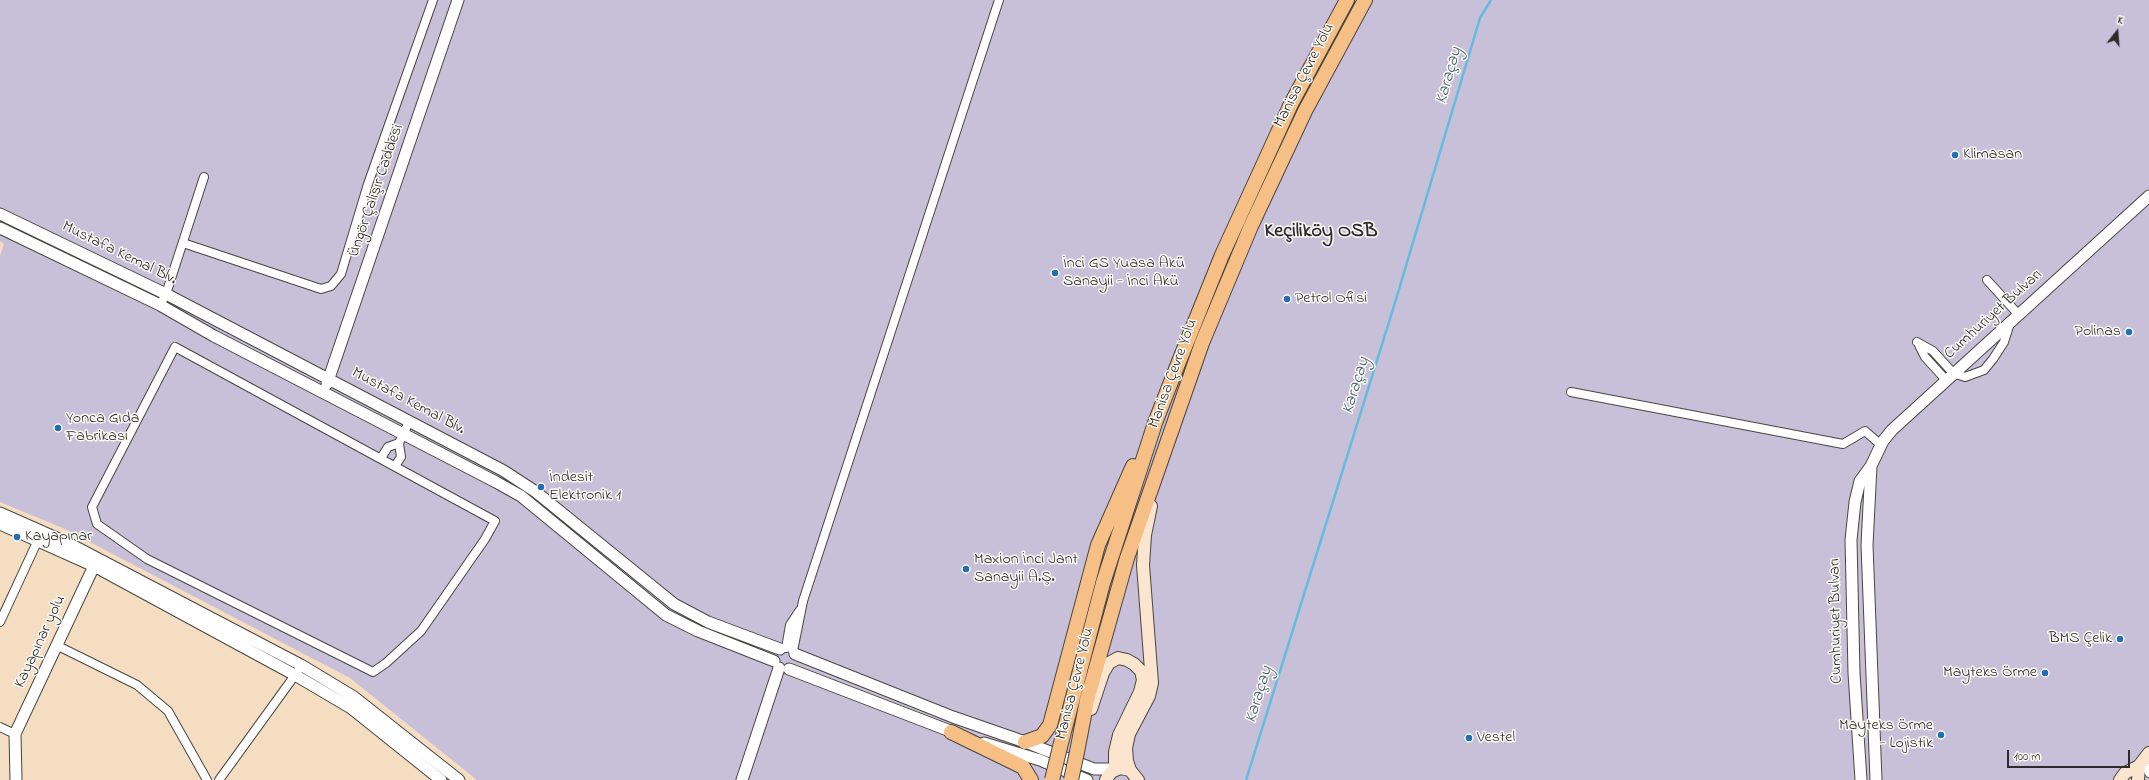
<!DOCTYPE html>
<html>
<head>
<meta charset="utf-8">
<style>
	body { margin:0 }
	#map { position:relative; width:2149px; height:780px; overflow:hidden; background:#f5ddc2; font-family:"Indie Flower",sans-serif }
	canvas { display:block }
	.north { position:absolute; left:2097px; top:12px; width:40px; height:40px; -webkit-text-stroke:3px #fdfcf7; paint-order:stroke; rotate:17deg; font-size:11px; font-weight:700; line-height:16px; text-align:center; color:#2b2b2b }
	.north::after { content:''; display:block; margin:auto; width:14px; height:18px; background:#2b2b2b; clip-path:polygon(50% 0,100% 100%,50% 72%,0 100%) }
	.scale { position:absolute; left:2007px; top:750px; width:123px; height:18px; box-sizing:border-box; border:2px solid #2b2b2b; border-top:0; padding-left:5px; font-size:12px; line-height:14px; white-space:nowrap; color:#2b2b2b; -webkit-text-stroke:3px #fdfcf7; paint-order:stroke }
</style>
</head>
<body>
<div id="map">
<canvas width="2149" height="780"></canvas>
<div class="north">K</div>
<div class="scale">100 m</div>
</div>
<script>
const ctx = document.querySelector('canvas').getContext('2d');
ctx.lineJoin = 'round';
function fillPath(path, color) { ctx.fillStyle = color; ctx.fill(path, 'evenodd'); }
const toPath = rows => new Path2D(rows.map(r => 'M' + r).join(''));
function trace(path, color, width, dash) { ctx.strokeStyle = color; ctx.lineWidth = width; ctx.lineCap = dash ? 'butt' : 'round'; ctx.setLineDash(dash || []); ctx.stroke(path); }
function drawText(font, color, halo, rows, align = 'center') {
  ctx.font = font + ' "Indie Flower",sans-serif'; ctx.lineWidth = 3; ctx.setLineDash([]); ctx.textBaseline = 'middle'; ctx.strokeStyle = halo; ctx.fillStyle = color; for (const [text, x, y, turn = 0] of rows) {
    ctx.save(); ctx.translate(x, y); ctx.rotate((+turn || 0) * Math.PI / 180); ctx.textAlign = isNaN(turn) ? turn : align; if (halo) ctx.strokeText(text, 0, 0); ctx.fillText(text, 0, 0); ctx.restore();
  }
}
fillPath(toPath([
	[0,0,2149,0,2149,780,477,780,350,678,65,529,0,502,0,256,4,244,0,241]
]), '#c8bfd8');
trace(toPath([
	[1246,780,1394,306,1480,18,1491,0]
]), '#63bbe0', 2.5);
const minor = toPath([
	[183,243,321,289,331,286,341,274,368,184,433,0],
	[1987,280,2018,314],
	[160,305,166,294,204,177],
	[1917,342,1933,351,1953,373,1965,377,1984,370,1993,359,2004,342,2010,323],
	[1918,343,1925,357,1946,380],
	[175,347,495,521,485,539,421,631,386,663,373,672,147,559,97,524,92,507,175,347],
	[1571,392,1843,444,1865,431,1881,445],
	[381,458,388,447,399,443],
	[395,466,401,457,399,443,409,422],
	[0,622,38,540],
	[58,646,137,685,168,711,207,780],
	[786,648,790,625,800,610],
	[793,651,803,601,999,0],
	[0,727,15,734],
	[2143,761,2149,773],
	[219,780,298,671]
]);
const tertiary = toPath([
	[0,214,166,294,504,471,536,492,674,604,708,622,780,649],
	[0,228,160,305,214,336,496,482,521,496,666,615,698,631,774,661],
	[327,384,458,0],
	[1871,466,1867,545,1876,780],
	[0,513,70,544,301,665,354,697,459,780],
	[0,524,94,566,295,675,351,708,441,780],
	[795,654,953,717,1025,742,1094,769,1115,769],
	[789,669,958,734],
	[984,743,1040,760,1087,780],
	[16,780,15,734,94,566],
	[742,780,779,668],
	[1861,780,1854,673,1851,540,1855,502,1860,481,1871,466,1883,441,1892,430,2149,196]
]);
const secondary = toPath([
	[1091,709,1103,673,1109,663,1118,658,1127,660,1134,664,1141,671,1143,680,1140,692,1119,735,1115,752,1115,769],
	[1130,770,1127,761,1126,748,1129,734,1149,696,1152,683,1143,565,1145,535,1151,506],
	[1106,780,1111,772,1120,768,1130,770,1138,780],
	[2120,780,2125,773,2139,766,2149,753],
	[2138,780,2139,766]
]);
const trunk = toPath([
	[951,732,1023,767,1031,780],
	[1025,742,1042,736,1050,725,1098,545,1133,466],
	[1060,747,1103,583,1155,423,1178,364,1222,255,1291,104,1347,0],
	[1077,752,1087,700,1127,558,1202,343,1251,226,1305,111,1365,0]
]);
trace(minor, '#494642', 10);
trace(tertiary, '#494642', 13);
trace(secondary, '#494642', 14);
trace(trunk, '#494642', 16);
trace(minor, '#fff', 8);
trace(tertiary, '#fff', 11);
trace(secondary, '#fbe5cf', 12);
trace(trunk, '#f5bf86', 14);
const trunkBridge = toPath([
	[1052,780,1060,747],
	[1071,780,1077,752]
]);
trace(trunkBridge, '#494642', 16, []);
trace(trunkBridge, '#f5bf86', 14);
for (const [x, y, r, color] of [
	[1955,155,4,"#1f6fb2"],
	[1055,273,4,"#1f6fb2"],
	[1287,299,4,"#1f6fb2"],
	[2129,332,4,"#1f6fb2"],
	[58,428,4,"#1f6fb2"],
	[541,487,4,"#1f6fb2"],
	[17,537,4,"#1f6fb2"],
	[966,569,4,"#1f6fb2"],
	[2120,639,4,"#1f6fb2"],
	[2045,673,4,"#1f6fb2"],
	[1941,735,4,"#1f6fb2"],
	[1469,738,4,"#1f6fb2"]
]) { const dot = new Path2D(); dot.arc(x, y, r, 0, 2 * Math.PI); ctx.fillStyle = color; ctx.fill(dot); trace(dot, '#fdfcf7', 1.5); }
drawText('16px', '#2b2b2b', '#fdfcf7', [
	["Manisa Çevre Yolu",1305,76,-63],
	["Üngör Çalışır Caddesi",377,191,-71],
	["Mustafa Kemal Blv.",119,254,26],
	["Cumhuriyet Bulvarı",1994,315,-42],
	["Manisa Çevre Yolu",1174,374,-70],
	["Mustafa Kemal Blv.",408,402,28],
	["Cumhuriyet Bulvarı",1837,621,-91],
	["Kayapınar yolu",41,642,-65],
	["Manisa Çevre Yolu",1076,684,-76]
]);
drawText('16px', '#2b2b2b', '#fdfcf7', [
	["Klimasan",1963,155],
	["İnci GS Yuasa Akü",1063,264],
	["Sanayii - İnci Akü",1063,282],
	["Petrol Ofisi",1295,299],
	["Polinas",2121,332,"right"],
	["Yonca Gıda",66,419],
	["Fabrikası",66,437],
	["İndesit",549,478],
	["Elektronik 1",549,496],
	["Kayapınar",25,537],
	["Maxion İnci Jant",974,560],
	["Sanayii A.Ş.",974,578],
	["BMS Çelik",2112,639,"right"],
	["Mayteks Örme",2037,673,"right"],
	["Mayteks Örme",1933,726,"right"],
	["- Lojistik",1933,744,"right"],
	["Vestel",1477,738]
], 'left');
drawText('italic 17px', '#3f5d6a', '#fdfcf7', [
	["Karaçay",1450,76,-74],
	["Karaçay",1357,386,-73],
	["Karaçay",1260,695,-73]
]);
drawText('bold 20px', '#2b2b2b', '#fdfcf7', [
	["Keçiliköy OSB",1321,233]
]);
</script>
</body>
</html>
